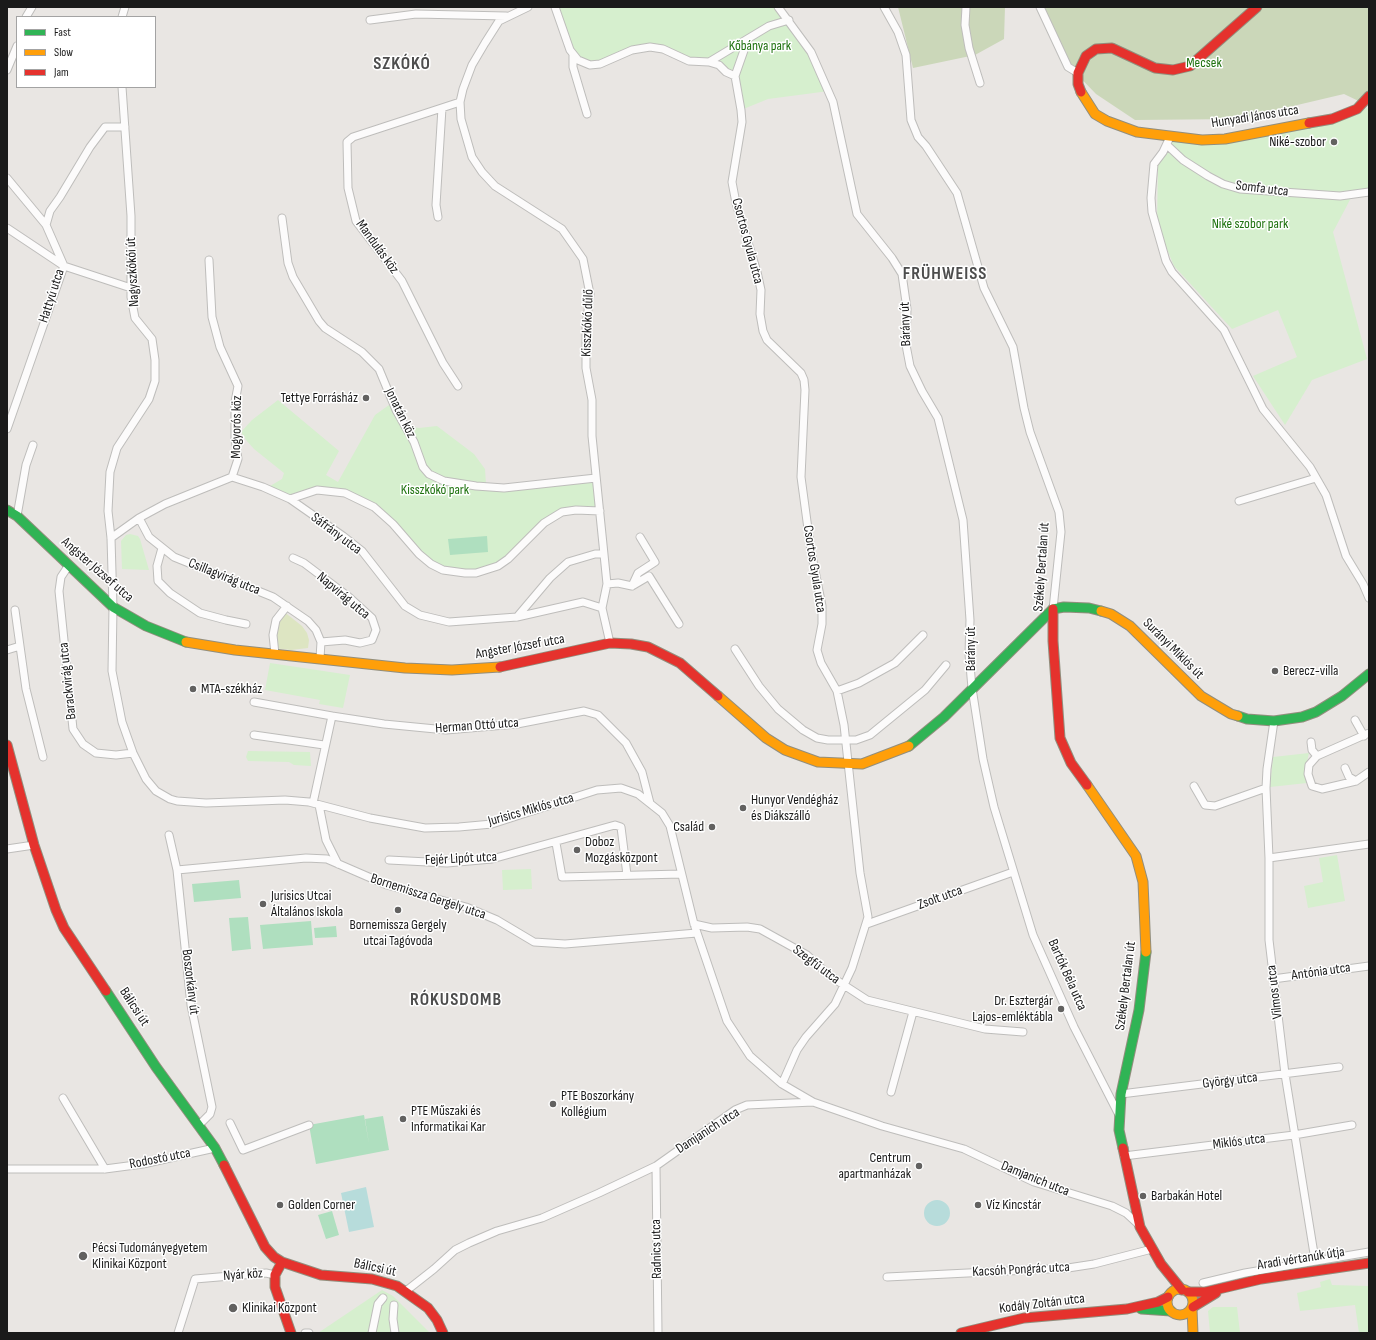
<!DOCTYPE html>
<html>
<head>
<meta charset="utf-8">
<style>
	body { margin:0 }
	#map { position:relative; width:1376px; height:1340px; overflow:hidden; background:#e9e6e3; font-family:"Sofia Sans Condensed",sans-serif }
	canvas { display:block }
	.frame { position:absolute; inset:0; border:8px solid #1a1a1a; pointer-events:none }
	.legend { position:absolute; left:16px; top:16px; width:140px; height:72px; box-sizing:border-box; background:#fff; border:1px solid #a3a3a3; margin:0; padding:5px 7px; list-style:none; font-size:12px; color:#1a1a1a }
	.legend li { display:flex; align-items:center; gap:8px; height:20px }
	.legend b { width:20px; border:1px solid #a3a3a3 }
</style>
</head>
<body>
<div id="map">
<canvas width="1376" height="1340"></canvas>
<div class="frame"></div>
<ul class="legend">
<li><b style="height:5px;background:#30b455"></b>Fast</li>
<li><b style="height:5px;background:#ff9f0a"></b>Slow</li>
<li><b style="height:5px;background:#e5322d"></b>Jam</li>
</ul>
</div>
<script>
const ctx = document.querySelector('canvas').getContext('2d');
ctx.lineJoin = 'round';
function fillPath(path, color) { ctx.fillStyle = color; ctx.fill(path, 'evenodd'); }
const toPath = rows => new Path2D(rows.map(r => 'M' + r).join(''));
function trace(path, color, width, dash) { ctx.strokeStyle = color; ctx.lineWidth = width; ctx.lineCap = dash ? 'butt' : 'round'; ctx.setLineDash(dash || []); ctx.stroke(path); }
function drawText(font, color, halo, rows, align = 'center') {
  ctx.font = font + ' "Sofia Sans Condensed",sans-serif'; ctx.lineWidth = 3; ctx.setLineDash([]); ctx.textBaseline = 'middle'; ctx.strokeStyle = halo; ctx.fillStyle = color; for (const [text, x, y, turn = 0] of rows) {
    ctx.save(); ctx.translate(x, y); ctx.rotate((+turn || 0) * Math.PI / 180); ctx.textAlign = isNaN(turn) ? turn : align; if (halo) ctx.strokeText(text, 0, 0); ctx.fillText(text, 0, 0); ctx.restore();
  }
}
fillPath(toPath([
	[283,611,302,626,307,633,309,640,308,648,291,650,274,648,273,635]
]), '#dde5c2');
fillPath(toPath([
	[898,7,1005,7,1004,39,975,55,913,68],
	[1040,7,1369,7,1369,106,1344,94,1238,119,1135,120,1096,94,1066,63]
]), '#cbd7b9');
fillPath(toPath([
	[555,7,778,7,811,52,829,91,768,99,741,110,735,76,719,65,689,61,650,47,600,64,578,60],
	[1366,108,1369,109,1369,191,1352,196,1333,232,1367,359,1312,380,1285,425,1253,376,1297,357,1278,310,1232,329,1174,266,1157,225,1158,163,1171,141,1217,144,1267,136,1357,115],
	[278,400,339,451,326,475,338,482,375,415,389,405,394,406,413,427,419,428,437,426,474,454,485,469,486,484,503,485,594,476,598,509,561,510,550,515,507,557,495,564,483,569,465,571,444,568,429,559,402,530,344,490,323,487,307,489,289,495,270,486,282,479,284,473,254,449,246,440,241,432,252,420],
	[130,534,138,536,140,539,149,570,122,569,121,541,126,535],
	[270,663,350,675,343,708,319,704,320,700,265,690],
	[248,751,310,752,311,766,294,765,289,762,248,761,246,757],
	[1309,753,1306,766,1307,783,1270,787,1273,757],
	[1337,855,1345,901,1308,908,1304,886,1323,882,1319,858],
	[531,869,532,889,503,890,502,870],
	[1330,1279,1332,1285,1369,1286,1369,1333,1359,1333,1355,1305,1300,1311,1297,1293,1321,1287,1320,1282],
	[382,1290,393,1296,430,1333,318,1333],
	[1213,1307,1237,1307,1240,1333,1210,1333,1208,1311]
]), '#d6efce');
fillPath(toPath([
	[487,536,488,552,450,555,448,539],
	[239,880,241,898,194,902,192,884],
	[248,917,251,949,232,951,229,918],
	[311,921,313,945,263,949,260,925],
	[336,926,337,937,315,938,314,928],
	[364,1115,369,1144,365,1119,383,1116,389,1150,316,1164,309,1125],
	[332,1211,339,1235,326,1239,318,1215]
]), '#afdfbf');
fillPath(toPath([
	[366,1187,374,1227,349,1232,341,1193],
	'924 1213a13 13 0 1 1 26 0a13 13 0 1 1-26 0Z'
]), '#b7dcdb');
const street = toPath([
	[528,7,499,21,485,43,472,65,463,89,460,102,461,119,472,157,482,172,495,186,562,229,583,259,590,294,586,327,586,368,592,400,592,436,607,584,602,608,610,643],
	[555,7,570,50,578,60,590,65,600,64,632,50,650,47,663,49,689,61,709,62,769,26,789,20],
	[778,7,811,52,833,102,857,214,892,258,902,274,907,309,906,345,910,366,922,391,938,418,963,520,970,620,969,654,972,688,983,759,994,807,1033,935,1074,1027,1119,1115],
	[884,7,898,32,906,55,911,120,918,137,926,146,957,193,984,288,1013,347,1024,408,1030,432,1059,512,1061,532,1053,609],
	[966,7,965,25,969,48,980,83],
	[1040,7,1068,67,1078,73],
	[26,17,32,7],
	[122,17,125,7],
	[370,20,416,14,506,16],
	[748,39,735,76,741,110,742,122,732,182,736,203,757,272,761,290,760,314,763,331,767,340,801,373,804,380,805,390,801,477,811,551,822,606,822,624,817,650,821,663,837,691,844,725,860,873,868,917,852,968,835,1004,806,1037,797,1050,782,1084],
	[573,54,573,67,587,114],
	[709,62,719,65,726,72,735,76],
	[7,70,17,46],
	[122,87,131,216,131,297,135,318,152,339,155,360,155,381,149,399,117,448,110,472,108,511,111,538,113,607,112,671,122,722,133,753,146,779,156,791,170,799,177,801,206,803,285,800,309,802,370,818,425,828,459,827,492,824,597,790,621,788,638,794,662,813,670,826,694,924,727,1021,750,1056,782,1084,813,1102],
	[1170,137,1163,152,1154,164,1151,198,1152,212,1166,261,1172,272,1224,330,1263,409,1310,467,1326,495,1346,556,1363,584,1369,598],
	[1167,145,1183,160,1208,176,1223,184,1240,189,1340,196,1369,192],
	[7,178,46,225],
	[438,217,436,205,442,108],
	[282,218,288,263,293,277,319,321,325,328,362,352,379,369,396,410,414,442,423,467,429,474,444,481,476,486,504,488,596,478],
	[7,228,64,266,131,288],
	[209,260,212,317,220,347,238,386,235,402,235,438,238,459,232,477],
	[458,386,443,363,402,281,356,221,348,188,347,142,353,137,460,102],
	[7,429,64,266,46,225,50,211,60,197,90,147,105,127,125,127],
	[290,499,317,490,345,493,374,507,393,524,419,554,431,564,443,570,465,573,476,573,498,566,508,559,544,523,562,512,576,510,600,511],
	[1239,501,1316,478],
	[17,516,26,465,33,445],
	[139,518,149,537,174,557,273,597,308,621,316,630,321,642,320,658],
	[111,538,139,518,165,504,232,477,263,487,290,499,343,536,362,551,405,606,420,615,449,622,517,617,583,602,602,608],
	[162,548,157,566,158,581,170,593,200,613,226,620,246,624],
	[293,558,304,563,349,597,372,618,376,630,372,640,360,643,345,640,321,642],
	[69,565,61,577,59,591,73,729,83,744,96,753,116,755,133,753],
	[607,584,618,583,632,586,649,576,679,624],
	[632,586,638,573,655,562,640,537],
	[15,610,20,646],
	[517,617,550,578,568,562,595,554,604,554],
	[735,649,759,686,778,709,803,730,817,738,828,740,856,740,870,735,925,690,946,665],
	[7,650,20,646,26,689,43,757],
	[275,654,273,635,276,620,287,606],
	[837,691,859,683,895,663,923,635],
	[254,702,332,716],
	[1355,720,1364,736],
	[1274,721,1267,769,1266,788,1269,858,1269,940,1285,1074,1315,1260],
	[1369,733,1317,756,1309,765,1308,774,1312,786,1322,789,1356,781,1369,772],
	[254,735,324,745],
	[1311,742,1312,750,1317,756],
	[1345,768,1349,777,1356,781],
	[1194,786,1205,805,1215,806,1266,788],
	[313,803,332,716,384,724,446,730,517,724,584,711,598,715,626,743,642,772,650,803],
	[319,805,326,840,338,864],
	[169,835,177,870,191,1005,212,1107,210,1114,199,1125],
	[556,843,562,877,681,874],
	[7,849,34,845],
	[1269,858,1369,844],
	[389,860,447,863,492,859,615,825,621,827,627,875],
	[177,870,306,858,327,859,387,885,466,907,497,920,534,942,565,944,697,933],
	[694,924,712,928,747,927,760,929,807,955,830,976,867,1000,985,1029,1023,1032],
	[867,924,1013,872],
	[1273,979,1369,966],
	[891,1092,913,1012],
	[1121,1094,1339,1067],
	[63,1098,105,1169],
	[230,1123,243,1150,309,1125],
	[1124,1156,1294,1135,1352,1125],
	[656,1166,658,1333],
	[7,1169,105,1169,143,1164,215,1148],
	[887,1277,1068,1268,1094,1264,1152,1249],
	[1203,1283,1245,1273,1369,1252],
	[406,1291,434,1269,455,1250,469,1243,497,1231,542,1218,599,1193,656,1166,735,1110,747,1105,813,1102,882,1126,964,1149,1034,1182,1112,1206,1126,1213,1139,1225],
	[394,1305,393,1319,395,1333],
	[178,1333,195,1279,266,1273,275,1275],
	[305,1333,309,1333],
	[372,1333,378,1304,383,1298]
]);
const fast = toPath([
	[7,510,17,516,113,607,146,626,186,642],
	[1238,716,1247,719,1274,721,1302,717,1316,712,1342,696,1369,674],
	[909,746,944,717,1053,609,1064,607,1089,608,1101,611],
	[106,991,156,1067,215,1148,224,1165],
	[1123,1148,1119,1130,1121,1094,1139,1010,1146,952],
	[1141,1309,1171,1311]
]);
const slow = toPath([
	[1081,92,1095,114,1107,121,1137,132,1202,140,1225,139,1309,123],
	[1101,611,1111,614,1130,626,1201,696,1231,714,1238,716],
	[186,642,235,650,405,668,452,670,500,667],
	[718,696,766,738,785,750,818,762,862,764,909,746],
	[1087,785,1136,856,1143,882,1146,952],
	'1167 1302a13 13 0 1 1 26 0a13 13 0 1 1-26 0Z',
	[1192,1309,1193,1333]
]);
const jam = toPath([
	[1081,92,1078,84,1078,73,1086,56,1096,49,1112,48,1155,68,1173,70,1190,66,1257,7],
	[1309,123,1332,119,1357,109,1369,96],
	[1053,609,1053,641,1060,738,1071,763,1087,785],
	[500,667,610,643,631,644,648,647,680,663,718,696],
	[7,745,34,845,56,910,64,928,106,991],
	[1123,1148,1140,1227,1161,1264,1182,1290],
	[224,1165,265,1247,274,1257,282,1262,275,1275,275,1287,291,1333],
	[282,1262,321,1275,372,1279,397,1286,428,1308,437,1320,443,1333],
	[1188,1292,1206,1292,1261,1279,1369,1263],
	[1193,1307,1216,1293],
	[961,1333,1024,1318,1127,1309,1158,1302,1168,1297]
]);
trace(street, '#bebdbb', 9);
trace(fast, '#928e7d', 11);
trace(slow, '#928e7d', 11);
trace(jam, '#928e7d', 11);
trace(street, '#fcfbfb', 7);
trace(fast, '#30b455', 9);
trace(slow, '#ff9f0a', 9);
trace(jam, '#e5322d', 9);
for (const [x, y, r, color] of [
	[1334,142,4,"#626160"],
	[366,398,4,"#626160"],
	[1275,671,4,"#626160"],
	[193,689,4,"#626160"],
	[743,808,4,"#626160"],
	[712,827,4,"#626160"],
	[577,850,4,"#626160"],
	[263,904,4,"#626160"],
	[398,910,4,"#626160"],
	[1061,1009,4,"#626160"],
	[553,1104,4,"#626160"],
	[403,1119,4,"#626160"],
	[919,1166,4,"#626160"],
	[1143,1196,4,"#626160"],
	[280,1205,4,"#626160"],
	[978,1205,4,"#626160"],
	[83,1256,5,"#626160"],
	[233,1308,5,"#626160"]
]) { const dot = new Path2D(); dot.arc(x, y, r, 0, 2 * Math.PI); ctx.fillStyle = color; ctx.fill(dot); trace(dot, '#fff', 1.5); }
drawText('14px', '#1f720f', '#fff', [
	["Kőbánya park",760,46],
	["Mecsek",1204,63],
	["Niké szobor park",1250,224],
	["Kisszkókó park",435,490]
]);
drawText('14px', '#1a1a1a', '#fff', [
	["Hunyadi János utca",1255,117,-9],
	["Somfa utca",1262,189,7],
	["Csortos Gyula utca",747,241,75],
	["Mandulás köz",377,247,54],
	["Nagyszkókói út",133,272,-93],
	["Hattyú utca",52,296,-72],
	["Kisszkókó dűlő",588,323,-88],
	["Bárány út",906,324,-92],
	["Jonatán köz",400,413,64],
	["Mogyorós köz",237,427,-89],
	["Sáfrány utca",336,534,37],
	["Székely Bertalan út",1042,567,-86],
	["Csortos Gyula utca",814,569,81],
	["Angster József utca",97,570,41],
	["Csillagvirág utca",224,577,22],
	["Napvirág utca",343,596,40],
	["Angster József utca",520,647,-10],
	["Bárány út",971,649,-90],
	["Surányi Miklós út",1173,649,45],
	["Barackvirág utca",68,681,-96],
	["Herman Ottó utca",477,726,-4],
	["Jurisics Miklós utca",531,810,-16],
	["Fejér Lipót utca",461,859,-3],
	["Bornemissza Gergely utca",428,897,18],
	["Zsolt utca",940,898,-20],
	["Szegfű utca",816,965,37],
	["Antónia utca",1321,972,-8],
	["Bartók Béla utca",1067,975,66],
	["Boszorkány út",190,982,83],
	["Székely Bertalan út",1126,986,-83],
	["Vilmos utca",1275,992,-97],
	["Bálicsi út",134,1007,57],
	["György utca",1230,1081,-7],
	["Damjanich utca",708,1131,-33],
	["Miklós utca",1239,1142,-7],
	["Rodostó utca",160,1159,-11],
	["Damjanich utca",1035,1179,22],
	["Radnics utca",657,1249,-91],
	["Aradi vértanúk útja",1301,1259,-9],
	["Bálicsi út",375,1268,12],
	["Kacsóh Pongrác utca",1021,1270,-3],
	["Nyár köz",243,1275,-4],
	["Kodály Zoltán utca",1042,1304,-7]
]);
drawText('14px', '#1a1a1a', '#fff', [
	["Niké-szobor",1326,142,"right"],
	["Tettye Forrásház",358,398,"right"],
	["Berecz-villa",1283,671],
	["MTA-székház",201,689],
	["Hunyor Vendégház",751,800],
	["és Diákszálló",751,816],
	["Család",704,827,"right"],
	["Doboz",585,842],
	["Mozgásközpont",585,858],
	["Jurisics Utcai",271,896],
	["Általános Iskola",271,912],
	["Bornemissza Gergely",398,925,"center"],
	["utcai Tagóvoda",398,941,"center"],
	["Dr. Esztergár",1053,1001,"right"],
	["Lajos-emléktábla",1053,1017,"right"],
	["PTE Boszorkány",561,1096],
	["Kollégium",561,1112],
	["PTE Műszaki és",411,1111],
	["Informatikai Kar",411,1127],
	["Centrum",911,1158,"right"],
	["apartmanházak",911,1174,"right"],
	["Barbakán Hotel",1151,1196],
	["Golden Corner",288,1205],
	["Víz Kincstár",986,1205],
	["Pécsi Tudományegyetem",92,1248],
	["Klinikai Központ",92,1264],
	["Klinikai Központ",242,1308]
], 'left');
ctx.letterSpacing = '1px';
drawText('bold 18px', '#4d4d4d', '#fff', [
	["SZKÓKÓ",402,64],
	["FRÜHWEISS",945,274],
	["RÓKUSDOMB",456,1000]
]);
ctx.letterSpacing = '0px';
</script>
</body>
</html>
